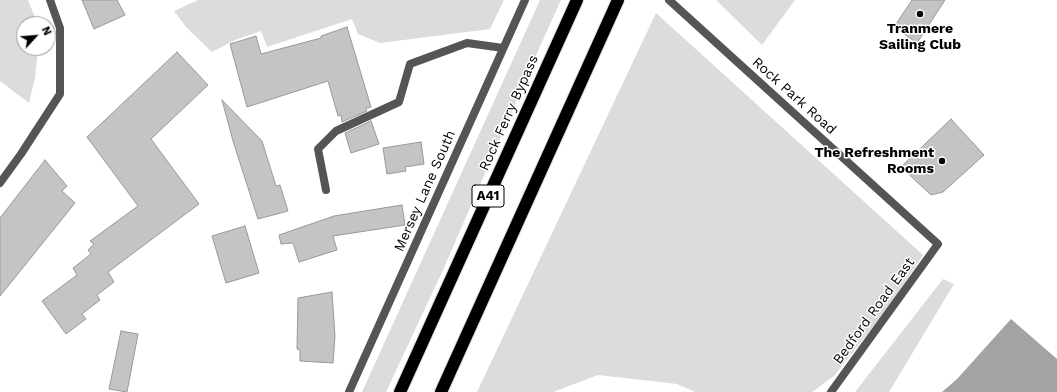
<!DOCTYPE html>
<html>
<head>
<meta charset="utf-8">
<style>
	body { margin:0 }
	#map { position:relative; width:1057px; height:392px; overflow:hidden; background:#fff; font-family:"Work Sans",sans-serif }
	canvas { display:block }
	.north { position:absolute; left:16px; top:16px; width:40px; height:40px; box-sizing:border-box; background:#fff; border:1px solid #999; border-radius:50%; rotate:64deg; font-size:11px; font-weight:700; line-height:16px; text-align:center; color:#000 }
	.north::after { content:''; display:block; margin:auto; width:14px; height:18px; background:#000; clip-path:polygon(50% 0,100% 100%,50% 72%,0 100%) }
</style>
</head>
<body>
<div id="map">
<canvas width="1057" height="392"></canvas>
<div class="north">N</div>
</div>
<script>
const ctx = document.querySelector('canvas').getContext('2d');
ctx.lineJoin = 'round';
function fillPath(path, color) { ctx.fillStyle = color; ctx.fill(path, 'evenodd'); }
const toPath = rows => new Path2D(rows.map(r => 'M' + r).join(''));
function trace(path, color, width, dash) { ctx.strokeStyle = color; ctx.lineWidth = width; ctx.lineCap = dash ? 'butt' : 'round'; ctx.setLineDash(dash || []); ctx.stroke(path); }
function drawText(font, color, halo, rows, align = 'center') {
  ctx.font = font + ' "Work Sans",sans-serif'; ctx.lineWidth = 3; ctx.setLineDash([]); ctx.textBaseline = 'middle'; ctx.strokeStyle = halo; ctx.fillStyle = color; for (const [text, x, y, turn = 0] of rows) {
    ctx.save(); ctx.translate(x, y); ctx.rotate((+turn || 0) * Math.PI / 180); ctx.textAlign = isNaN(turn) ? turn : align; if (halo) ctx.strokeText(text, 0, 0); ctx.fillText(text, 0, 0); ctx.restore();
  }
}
fillPath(toPath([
	[0,0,28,0,36,20,36,24,24,24,24,48,38,48,38,50,35,78,29,103,0,81],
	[198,0,504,0,490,29,380,43,358,34,352,19,267,47,261,31,235,40,212,52,187,28,174,11],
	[540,0,561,0,538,51,443,270,386,392,362,392],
	[716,0,795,0,762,45],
	[656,13,923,255,888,308,834,376,812,392,695,392,677,384,598,375,553,392,477,392],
	[943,279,954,284,889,392,855,392]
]), '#dcdcdc');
fillPath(toPath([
	[1011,319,1057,359,1057,392,942,392,957,379]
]), '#a3a3a3');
const building = toPath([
	[82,0,117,0,125,15,94,29,82,0],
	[912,0,945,0,917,43,894,27,912,0],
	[347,27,371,107,366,108,367,111,342,122,341,115,338,116,328,81,247,107,230,44,256,36,261,54,321,38,321,36,347,27],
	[177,52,208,85,151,139,199,204,108,272,114,282,97,295,100,300,82,314,86,319,66,334,42,301,77,275,73,268,91,254,88,250,94,244,90,241,138,206,87,137,177,52],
	[222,100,262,141,276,186,280,185,288,211,258,219,233,141,222,100],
	[951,119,984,155,943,192,931,195,901,167,951,119],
	[371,121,379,144,351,153,345,133,371,121],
	[421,142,424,164,405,167,406,171,387,174,383,148,421,142],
	[45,160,67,186,62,191,75,203,0,296,0,218,45,160],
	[402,205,405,225,333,236,337,250,299,262,293,243,281,244,279,235,334,216,402,205],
	[245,226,259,273,226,283,212,236,245,226],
	[332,292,335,336,333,363,300,361,300,350,297,349,298,298,332,292],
	[121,331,138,334,127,392,109,389,121,331]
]);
fillPath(building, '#c4c4c4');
trace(building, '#999', 1);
const highway = toPath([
	[400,392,577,0],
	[441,392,618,0]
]);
trace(highway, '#dbdbdb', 14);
trace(toPath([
	[669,0,938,244,831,392],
	[0,183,21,154,60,94,60,28,50,0],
	[326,190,318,149,336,131,399,102,410,64,467,43,503,48],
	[349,392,525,0]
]), '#555', 8);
trace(highway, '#000', 12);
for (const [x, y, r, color] of [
	[920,14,4,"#000"],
	[942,161,4,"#000"]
]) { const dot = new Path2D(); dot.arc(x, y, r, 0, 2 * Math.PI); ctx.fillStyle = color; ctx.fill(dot); trace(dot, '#fff', 1.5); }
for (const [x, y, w] of [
	[488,196,32]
]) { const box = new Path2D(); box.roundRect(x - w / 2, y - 11, w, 22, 3); ctx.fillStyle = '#fff'; ctx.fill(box); trace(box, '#000', 1); }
drawText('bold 13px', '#000', null, [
	["A41",488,196]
]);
drawText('bold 14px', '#000', '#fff', [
	["Tranmere",920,29],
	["Sailing Club",920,45],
	["The Refreshment",934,153,"right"],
	["Rooms",934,169,"right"]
]);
drawText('14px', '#000', '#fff', [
	["Rock Park Road",794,96,42],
	["Rock Ferry Bypass",509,113,-66],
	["Mersey Lane South",425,191,-66],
	["Bedford Road East",874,311,-54]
]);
</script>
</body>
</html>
